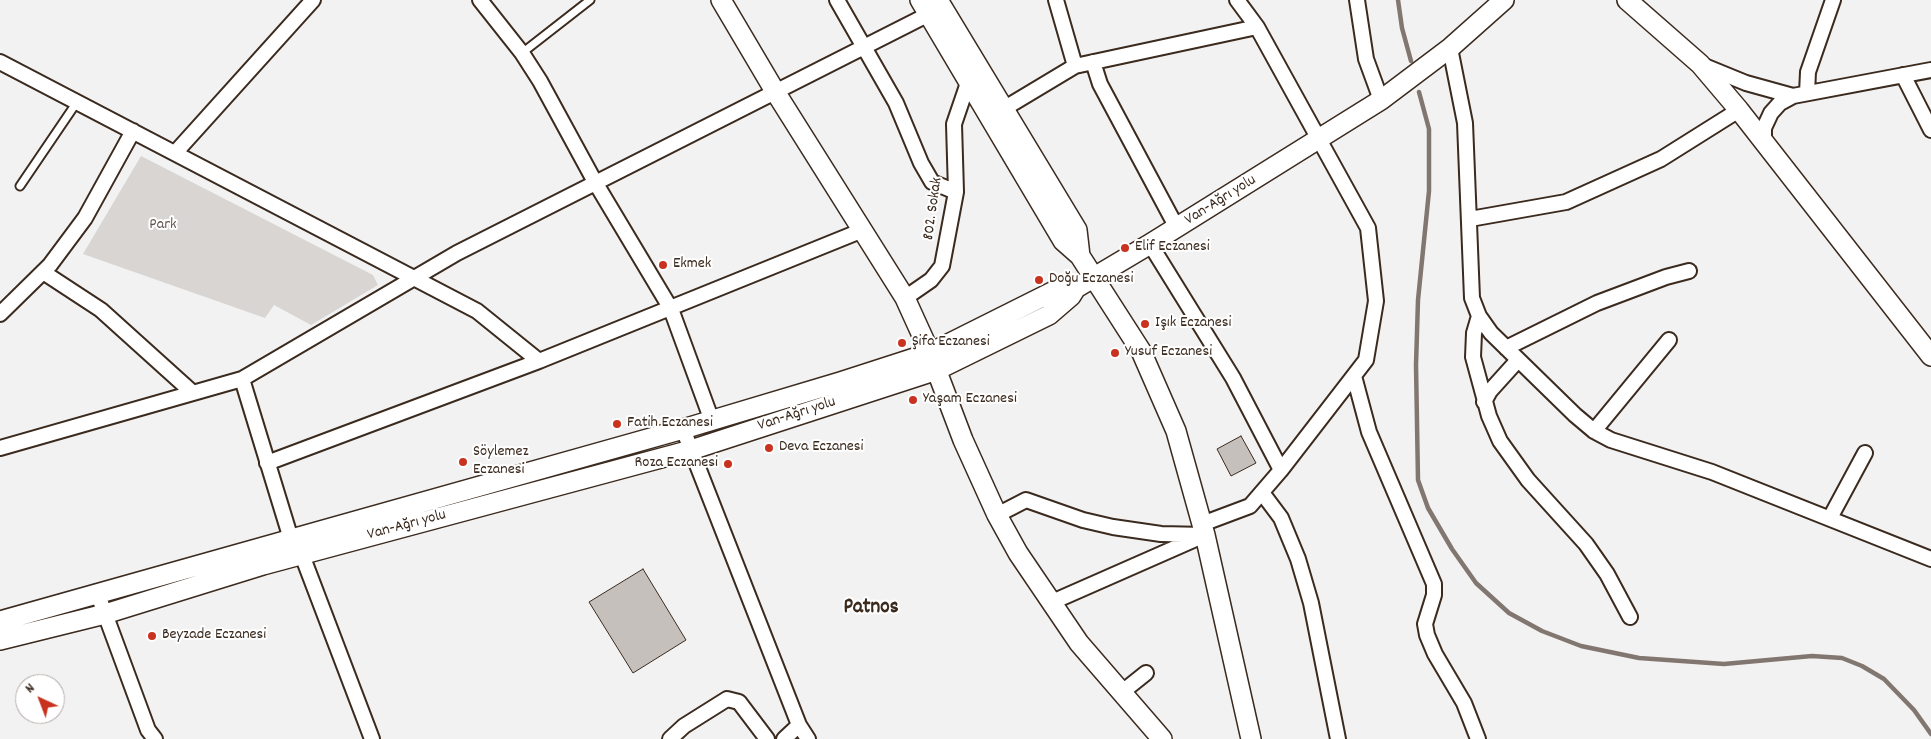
<!DOCTYPE html>
<html>
<head>
<meta charset="utf-8">
<style>
	body { margin:0 }
	#map { position:relative; width:1931px; height:739px; overflow:hidden; background:#f3f2f2; font-family:Dekko,sans-serif }
	canvas { display:block }
	.north { position:absolute; left:15px; top:674px; width:50px; height:50px; box-sizing:border-box; background:#fff; border:1px solid #b1aaa5; border-radius:50%; rotate:317deg; font-size:14px; font-weight:700; line-height:20px; text-align:center; color:#3b2a1e }
	.north::after { content:''; display:block; margin:auto; width:18px; height:22px; background:#c8321e; clip-path:polygon(50% 0,100% 100%,50% 72%,0 100%) }
</style>
</head>
<body>
<div id="map">
<canvas width="1931" height="739"></canvas>
<div class="north">N</div>
</div>
<script>
const ctx = document.querySelector('canvas').getContext('2d');
ctx.lineJoin = 'round';
function fillPath(path, color) { ctx.fillStyle = color; ctx.fill(path, 'evenodd'); }
const toPath = rows => new Path2D(rows.map(r => 'M' + r).join(''));
function trace(path, color, width, dash) { ctx.strokeStyle = color; ctx.lineWidth = width; ctx.lineCap = dash ? 'butt' : 'round'; ctx.setLineDash(dash || []); ctx.stroke(path); }
function drawText(font, color, halo, rows, align = 'center') {
  ctx.font = font + ' Dekko,sans-serif'; ctx.lineWidth = 4; ctx.setLineDash([]); ctx.textBaseline = 'middle'; ctx.strokeStyle = halo; ctx.fillStyle = color; for (const [text, x, y, turn = 0] of rows) {
    ctx.save(); ctx.translate(x, y); ctx.rotate((+turn || 0) * Math.PI / 180); ctx.textAlign = isNaN(turn) ? turn : align; if (halo) ctx.strokeText(text, 0, 0); ctx.fillText(text, 0, 0); ctx.restore();
  }
}
fillPath(toPath([
	[141,156,373,275,378,285,311,325,274,305,265,318,83,254]
]), '#d8d5d2');
trace(toPath([
	[1398,0,1402,28,1411,61],
	[1419,92,1429,129,1429,191,1418,300,1416,365,1418,480,1428,508,1452,549,1476,583,1509,613,1542,631,1581,646,1639,658,1724,664,1812,656,1842,658,1862,666,1884,679,1914,710,1931,734]
]), '#827770', 4.5);
const building = toPath([
	[1241,436,1256,463,1231,476,1217,449,1241,436],
	[643,569,686,640,633,673,589,602,643,569]
]);
fillPath(building, '#c6c0bd');
trace(building, '#3b2a1e', 1);
const lane = toPath([
	[522,53,590,0],
	[20,186,77,102]
]);
const street = toPath([
	[480,0,522,53,540,81,595,182,671,309,712,421],
	[837,0,896,103,921,163,932,182,956,192],
	[1056,0,1075,66],
	[1357,0,1366,59,1381,100],
	[1450,48,1465,123,1472,298,1479,316,1491,333,1575,415,1594,431,1611,440,1712,472,1931,559],
	[0,62,477,311,539,361],
	[1093,62,1100,84,1177,228],
	[1702,65,1746,83,1793,96],
	[1903,75,1931,130],
	[1807,93,1808,72,1833,0],
	[994,111,1005,108,1075,66,1257,27],
	[1764,143,1764,128,1771,113,1780,103,1793,96,1931,70],
	[175,153,313,0],
	[1470,219,1566,202,1661,159,1739,110],
	[1150,244,1233,378,1281,470],
	[43,272,101,310,193,393],
	[905,298,931,280,942,266,956,192,954,124,969,80],
	[0,314,50,265,85,218,133,131],
	[1479,316,1474,333,1473,357,1489,416,1500,441,1528,480,1586,544,1607,574,1630,617],
	[1506,348,1597,303,1666,277,1689,271],
	[1354,376,1369,432,1434,584,1434,595,1425,624,1427,635,1435,654,1464,703,1478,739],
	[242,379,291,539,302,555,372,739],
	[1484,402,1490,391,1518,360],
	[683,429,799,725,808,739],
	[1594,431,1669,340],
	[0,448,242,379,457,253,937,10],
	[267,463,539,361,863,230],
	[1263,494,1281,518,1298,559,1311,603,1338,739],
	[997,515,1026,500,1083,520,1113,527,1161,534,1205,535],
	[1830,518,1865,453],
	[1202,524,1250,506,1281,470,1366,360,1376,301,1368,228,1257,27,1237,0],
	[97,592,148,730,155,739],
	[1050,603,1200,537],
	[1121,693,1146,673],
	[670,739,684,726,727,699,739,702,767,739],
	[784,739,799,725]
]);
const secondary = toPath([
	[721,0,776,93,905,298,930,353,963,440,997,515,1018,553,1079,643,1162,739],
	[920,0,1063,241,1080,256,1141,351,1176,431,1205,535,1251,739],
	[938,0,1077,230,1080,256],
	[1627,0,1700,64,1739,110,1931,356],
	[0,621,683,429,840,382,930,353,1052,292,1064,288,1076,288],
	[0,640,105,614,263,565,691,450,937,370,1049,315,1071,296,1076,288,1150,244,1381,100,1450,48,1504,0]
]);
trace(lane, '#3b2a1e', 11);
trace(street, '#3b2a1e', 18);
trace(secondary, '#3b2a1e', 22);
trace(lane, '#fff', 7);
trace(street, '#fff', 14);
trace(secondary, '#fff', 19);
for (const [x, y, r, color] of [
	[1125,248,5,"#c8321e"],
	[663,265,5,"#c8321e"],
	[1039,280,5,"#c8321e"],
	[1145,324,5,"#c8321e"],
	[902,343,5,"#c8321e"],
	[1115,353,5,"#c8321e"],
	[913,400,5,"#c8321e"],
	[617,424,5,"#c8321e"],
	[769,448,5,"#c8321e"],
	[463,462,5,"#c8321e"],
	[728,464,5,"#c8321e"],
	[152,636,5,"#c8321e"]
]) { const dot = new Path2D(); dot.arc(x, y, r, 0, 2 * Math.PI); ctx.fillStyle = color; ctx.fill(dot); trace(dot, '#fff', 2); }
drawText('16px', '#3b2a1e', '#fff', [
	["Van-Ağrı yolu",1221,201,-32],
	["802. Sokak",934,209,-82],
	["Van-Ağrı yolu",797,415,-18],
	["Van-Ağrı yolu",407,526,-15]
]);
drawText('16px', '#62554b', '#fff', [
	["Park",163,226]
]);
drawText('16px', '#3b2a1e', '#fff', [
	["Elif Eczanesi",1135,248],
	["Ekmek",673,265],
	["Doğu Eczanesi",1049,280],
	["Işık Eczanesi",1155,324],
	["Şifa Eczanesi",912,343],
	["Yusuf Eczanesi",1125,353],
	["Yaşam Eczanesi",923,400],
	["Fatih Eczanesi",627,424],
	["Deva Eczanesi",779,448],
	["Söylemez",473,453],
	["Eczanesi",473,471],
	["Roza Eczanesi",718,464,"right"],
	["Beyzade Eczanesi",162,636]
], 'left');
drawText('bold 21px', '#3b2a1e', '#fff', [
	["Patnos",871,609]
]);
</script>
</body>
</html>
